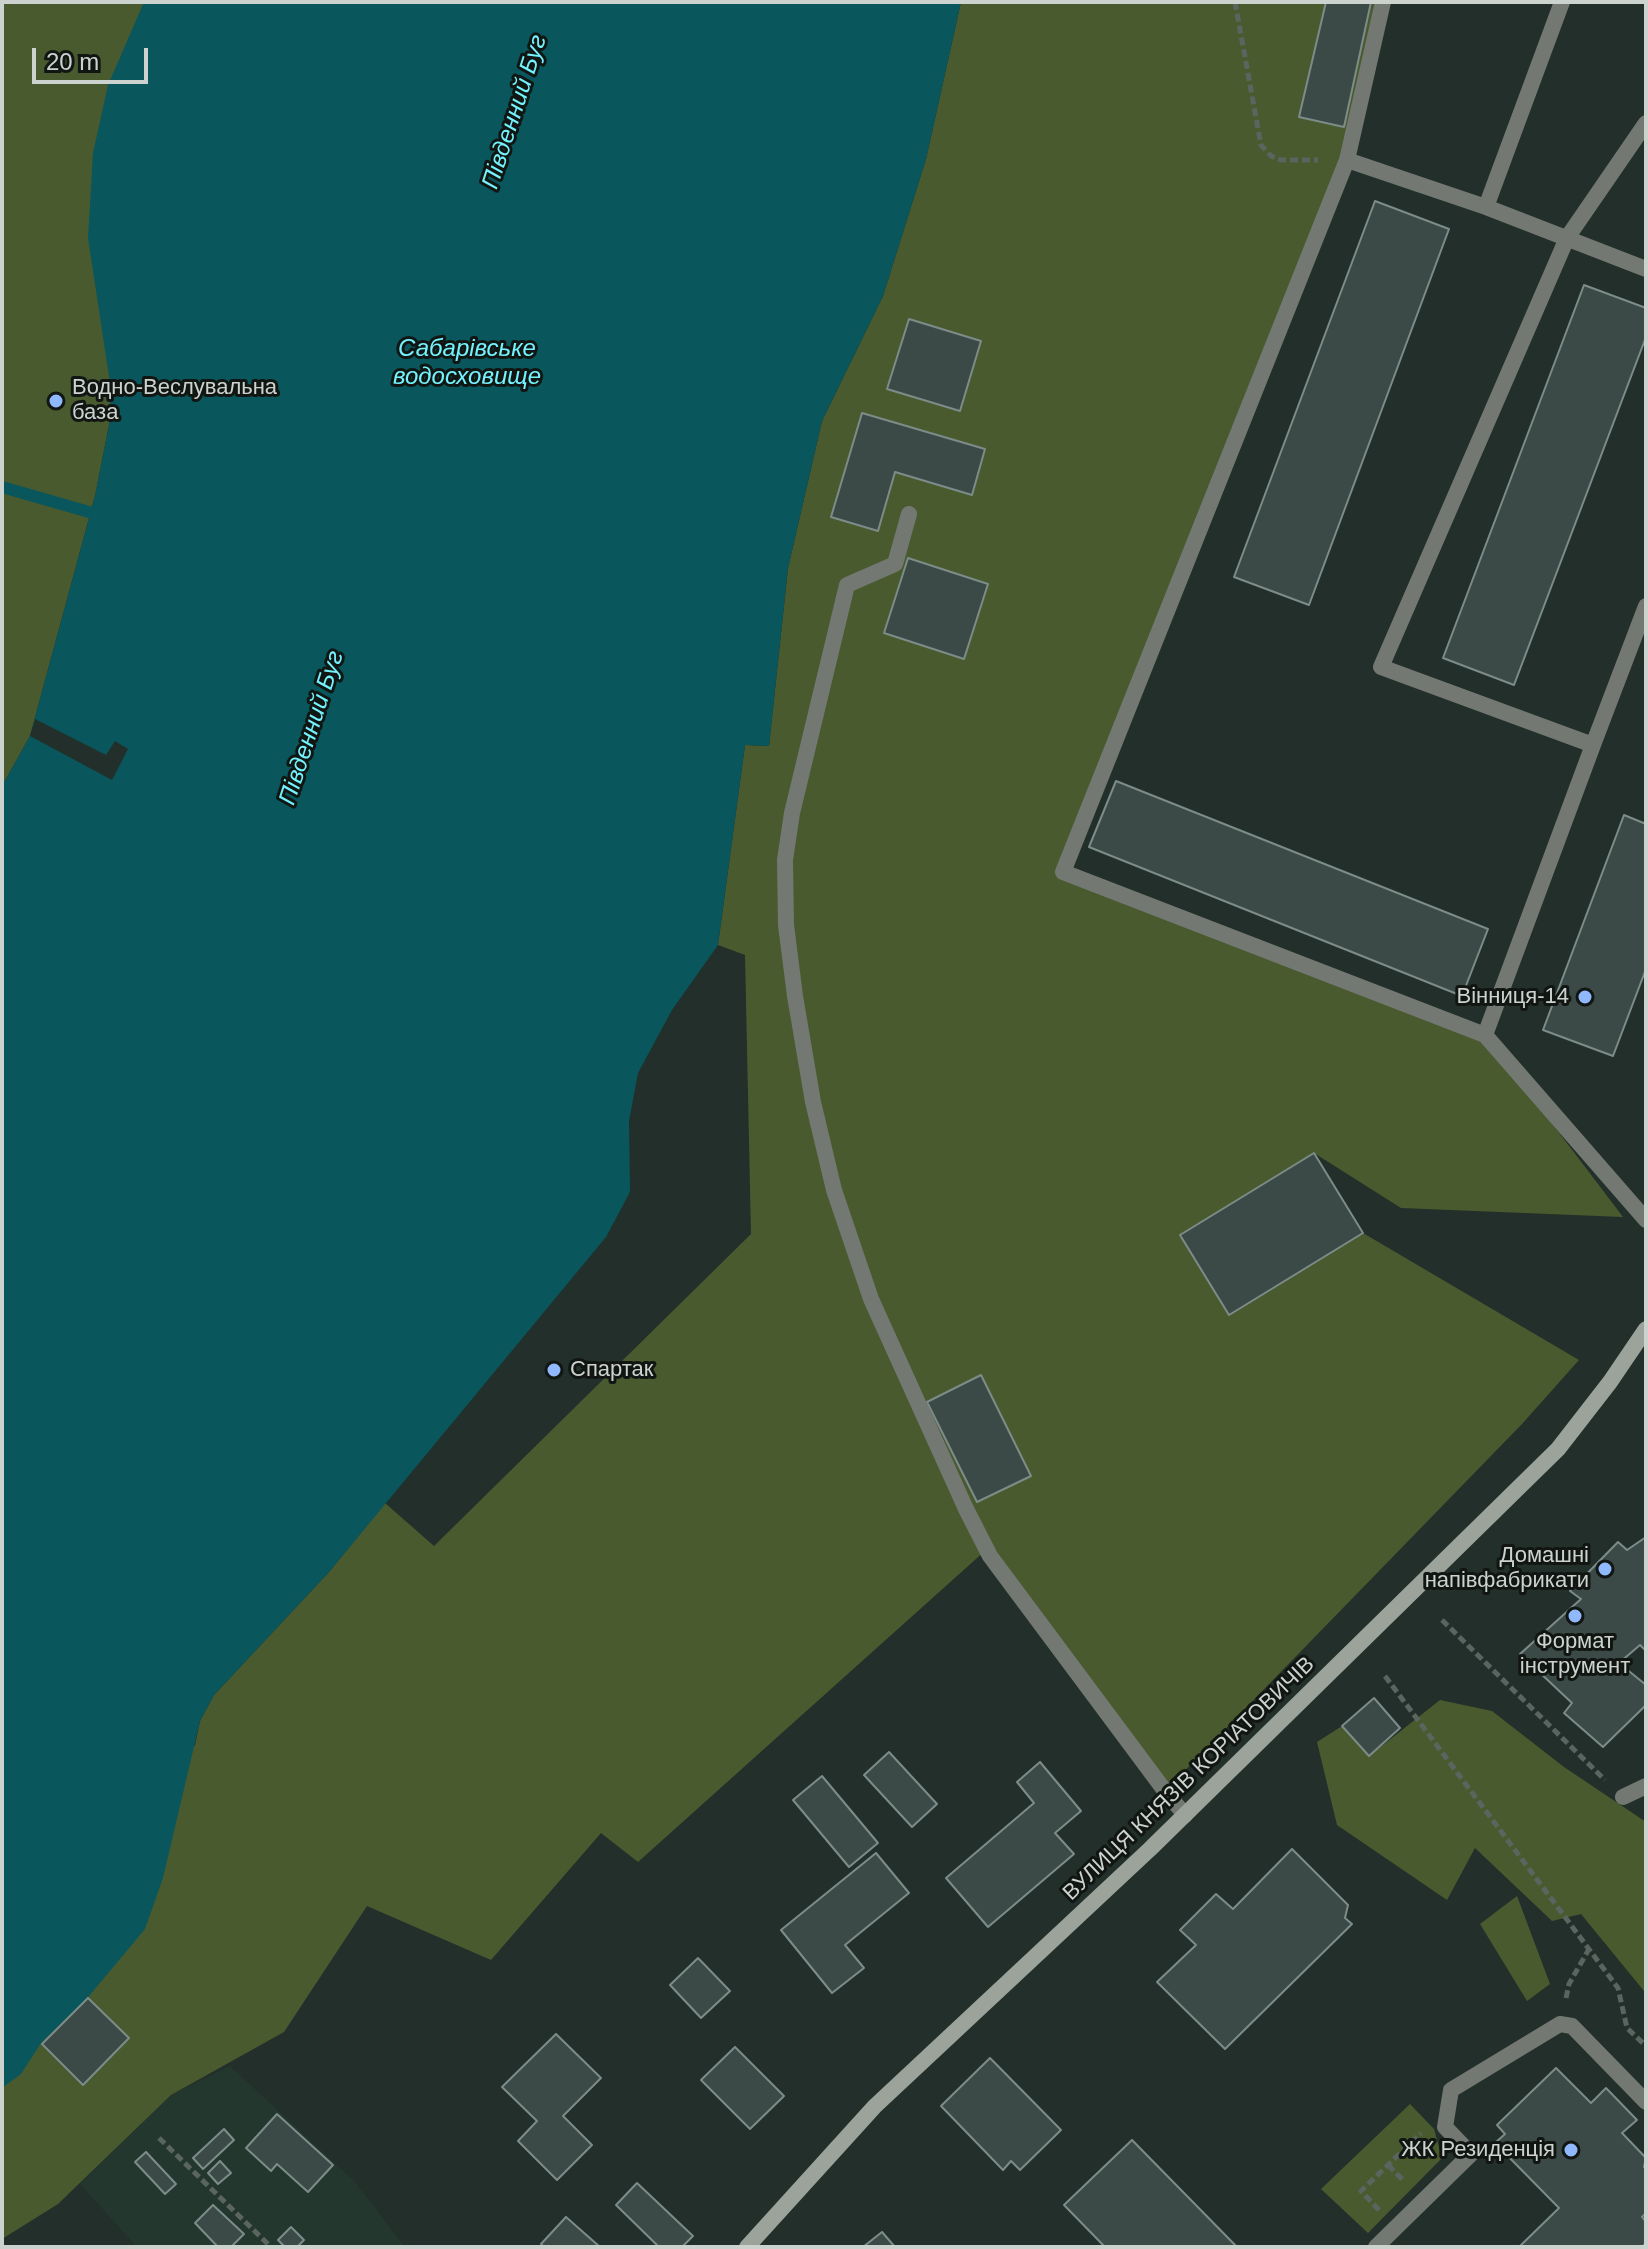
<!DOCTYPE html>
<html>
<head>
<meta charset="utf-8">
<style>
	body { margin:0 }
	#map { position:relative; width:1648px; height:2249px; overflow:hidden; background:#232f2a; font-family:Helvetica,sans-serif }
	canvas { display:block }
	.frame { position:absolute; inset:0; border:4px solid #ccd3cf; pointer-events:none }
	.scale { position:absolute; left:32px; top:48px; width:116px; height:36px; box-sizing:border-box; border:4px solid #ccd3cf; border-top:0; padding-left:10px; font-size:24px; line-height:28px; white-space:nowrap; color:#ccd3cf; -webkit-text-stroke:6px #111613; paint-order:stroke }
</style>
</head>
<body>
<div id="map">
<canvas width="1648" height="2249"></canvas>
<div class="frame"></div>
<div class="scale">20 m</div>
</div>
<script>
const ctx = document.querySelector('canvas').getContext('2d');
ctx.lineJoin = 'round';
function fillPath(path, color) { ctx.fillStyle = color; ctx.fill(path, 'evenodd'); }
const toPath = rows => new Path2D(rows.map(r => 'M' + r).join(''));
function trace(path, color, width, dash) { ctx.strokeStyle = color; ctx.lineWidth = width; ctx.lineCap = dash ? 'butt' : 'round'; ctx.setLineDash(dash || []); ctx.stroke(path); }
function drawText(font, color, halo, rows, align = 'center') {
  ctx.font = font + ' Helvetica,sans-serif'; ctx.lineWidth = 6; ctx.setLineDash([]); ctx.textBaseline = 'middle'; ctx.strokeStyle = halo; ctx.fillStyle = color; for (const [text, x, y, turn = 0] of rows) {
    ctx.save(); ctx.translate(x, y); ctx.rotate((+turn || 0) * Math.PI / 180); ctx.textAlign = isNaN(turn) ? turn : align; if (halo) ctx.strokeText(text, 0, 0); ctx.fillText(text, 0, 0); ctx.restore();
  }
}
fillPath(toPath([
	[230,2066,355,2182,405,2247,137,2247,80,2184,171,2095]
]), '#24372e');
fillPath(toPath([
	[2,2,363,2,110,383,110,420,95,496,30,736,2,786],
	[961,2,1383,2,1347,160,1063,872,1485,1035,1623,1217,1401,1208,1314,1153,1180,1235,1229,1315,1363,1233,1579,1360,1522,1424,1165,1791,986,1550,638,1862,601,1833,491,1960,367,1906,284,2032,171,2095,58,2204,2,2239,2,1964,195,1745,200,1721,214,1695,329,1572,385,1503,434,1546,751,1234,745,955,718,945,745,745,769,746,788,568,822,421,883,296,926,159],
	[981,1376,1031,1476,977,1502,927,1402],
	[1440,1700,1492,1711,1564,1767,1646,1822,1646,1989,1644,1991,1581,1914,1552,1921,1475,1848,1447,1900,1337,1825,1317,1742,1342,1726,1369,1756],
	[1517,1896,1550,1984,1527,2001,1480,1924],
	[1410,2104,1434,2129,1442,2158,1368,2233,1321,2189]
]), '#4a5a2f');
fillPath(toPath([
	[144,2,961,2,926,159,883,296,822,421,788,568,769,746,745,745,718,945,672,1010,638,1073,629,1121,630,1192,606,1237,329,1572,214,1695,200,1721,163,1878,145,1929,89,1996,41,2043,21,2074,2,2088,2,786,30,736,95,496,110,420,110,383,88,238,93,153,108,85]
]), '#09565c');
fillPath(toPath([
	[35,719,106,755,115,741,128,749,112,780,30,736]
]), '#232f2a');
trace(toPath([
	[2,487,103,516]
]), '#09565c', 12);
const building = toPath([
	[1326,2,1371,2,1344,127,1299,117,1326,2],
	[1375,201,1449,229,1309,605,1234,577,1375,201],
	[1584,285,1646,308,1646,337,1514,685,1443,658,1584,285],
	[909,319,981,341,960,411,887,389,909,319],
	[862,413,985,449,972,495,895,472,878,531,831,517,862,413],
	[908,558,988,584,964,659,884,633,908,558],
	[1116,781,1488,929,1462,996,1089,847,1116,781],
	[1624,815,1646,824,1646,969,1613,1056,1543,1030,1624,815],
	[1314,1153,1363,1233,1229,1315,1180,1235,1314,1153],
	[981,1375,1031,1476,977,1502,927,1402,981,1375],
	[1646,1537,1646,1651,1640,1645,1619,1663,1646,1685,1646,1705,1603,1747,1564,1713,1572,1703,1520,1654,1581,1599,1570,1591,1618,1542,1627,1550,1646,1537],
	[1374,1698,1400,1728,1369,1756,1342,1726,1374,1698],
	[889,1752,937,1804,912,1827,864,1775,889,1752],
	[1040,1762,1081,1811,1055,1833,1074,1854,988,1927,946,1878,1034,1803,1017,1782,1040,1762],
	[822,1776,878,1843,849,1867,793,1800,822,1776],
	[1292,1849,1348,1905,1345,1918,1352,1924,1225,2049,1157,1982,1196,1945,1180,1930,1216,1894,1233,1909,1292,1849],
	[876,1853,909,1893,845,1945,864,1968,832,1993,781,1930,876,1853],
	[698,1958,730,1991,701,2018,670,1985,698,1958],
	[88,1998,129,2038,83,2085,42,2044,88,1998],
	[556,2034,601,2078,563,2116,592,2145,557,2180,518,2141,537,2121,502,2087,556,2034],
	[735,2047,784,2096,750,2129,701,2080,735,2047],
	[990,2058,1061,2130,1020,2170,1011,2161,1003,2170,941,2106,990,2058],
	[1556,2068,1591,2103,1606,2088,1637,2120,1622,2133,1646,2158,1644,2167,1646,2169,1646,2213,1642,2217,1646,2222,1646,2243,1642,2247,1519,2247,1559,2208,1495,2143,1505,2134,1497,2125,1556,2068],
	[277,2114,333,2165,308,2192,277,2164,271,2171,246,2148,277,2114],
	[224,2129,234,2140,203,2169,193,2158,224,2129],
	[1132,2140,1237,2247,1105,2247,1064,2205,1132,2140],
	[146,2152,176,2184,165,2194,135,2162,146,2152],
	[220,2161,231,2173,218,2184,208,2173,220,2161],
	[637,2183,693,2236,682,2247,659,2247,616,2205,637,2183],
	[213,2205,244,2234,231,2247,218,2247,195,2223,213,2205],
	[566,2217,600,2247,544,2247,541,2244,566,2217],
	[291,2227,304,2240,297,2247,285,2247,278,2240,291,2227],
	[882,2232,895,2247,863,2247,882,2232]
]);
fillPath(building, '#3b4a47');
trace(building, '#7c8c89', 2);
trace(toPath([
	[1235,2,1261,145,1271,156,1281,160,1318,160],
	[1442,1620,1605,1780],
	[1385,1676,1618,1988,1627,2028,1646,2046],
	[1566,1998,1569,1984,1589,1949],
	[159,2138,271,2247],
	[1388,2165,1404,2181],
	[1379,2210,1361,2191,1421,2133]
]), '#5a6560', 5, [8, 4]);
trace(toPath([
	[1383,2,1347,160,1063,872,1485,1035,1646,1220],
	[1347,160,1486,207,1646,269],
	[1486,207,1562,2],
	[909,514,895,564,847,585,792,813,785,860,786,925,795,996,813,1102,834,1190,871,1299,966,1509,990,1556,1165,1791,1185,1815],
	[1593,745,1646,606],
	[1485,1035,1593,745,1381,667,1567,238,1646,123],
	[1623,1797,1646,1786],
	[1376,2247,1471,2154,1445,2127,1451,2090,1560,2024,1572,2026,1646,2102]
]), '#737873', 16);
trace(toPath([
	[747,2247,874,2107,1150,1849,1558,1449,1610,1382,1646,1329]
]), '#9ba39b', 16);
for (const [x, y, r, color] of [
	[56,401,8,"#90b8fd"],
	[1585,997,8,"#90b8fd"],
	[554,1370,8,"#90b8fd"],
	[1605,1569,8,"#90b8fd"],
	[1575,1616,8,"#90b8fd"],
	[1571,2150,8,"#90b8fd"]
]) { const dot = new Path2D(); dot.arc(x, y, r, 0, 2 * Math.PI); ctx.fillStyle = color; ctx.fill(dot); trace(dot, '#111613', 3); }
drawText('22px', '#ccd3cf', '#111613', [
	["Водно-Веслувальна",72,388,"left"],
	["база",72,413,"left"],
	["Вінниця-14",1569,997],
	["Спартак",570,1370,"left"],
	["Домашні",1589,1556],
	["напівфабрикати",1589,1581],
	["Формат",1575,1642,"center"],
	["інструмент",1575,1667,"center"],
	["ЖК Резиденція",1555,2150]
], 'right');
drawText('22px', '#ccd3cf', '#111613', [
	["ВУЛИЦЯ КНЯЗІВ КОРІАТОВИЧІВ",1189,1779,-44]
]);
drawText('italic 24px', '#72f3fe', '#111613', [
	["Південний Буг",515,112,-72],
	["Сабарівське",467,349],
	["водосховище",467,377],
	["Південний Буг",312,728,-72]
]);
</script>
</body>
</html>
